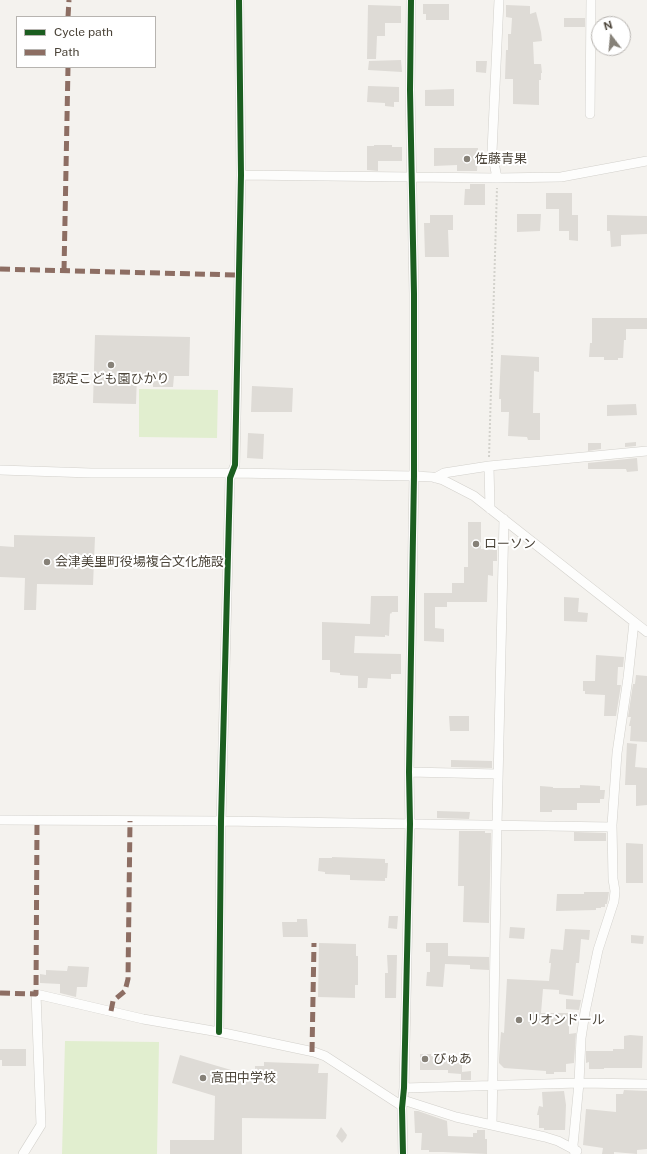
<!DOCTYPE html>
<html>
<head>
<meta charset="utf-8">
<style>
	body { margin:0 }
	#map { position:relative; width:647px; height:1154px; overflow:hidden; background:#f4f2ee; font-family:"Public Sans",sans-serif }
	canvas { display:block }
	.legend { position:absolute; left:16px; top:16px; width:140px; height:52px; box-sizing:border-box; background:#fff; border:1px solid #b7b4b0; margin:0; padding:5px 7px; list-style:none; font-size:12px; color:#4b4439 }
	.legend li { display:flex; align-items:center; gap:8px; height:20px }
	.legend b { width:20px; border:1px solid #b7b4b0 }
	.north { position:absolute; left:591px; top:16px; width:40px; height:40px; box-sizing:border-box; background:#fff; border:1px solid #b7b4b0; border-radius:50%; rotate:344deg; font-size:11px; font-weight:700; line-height:16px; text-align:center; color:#4b4439 }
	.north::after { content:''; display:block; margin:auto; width:14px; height:18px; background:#868178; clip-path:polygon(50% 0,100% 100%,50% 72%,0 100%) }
</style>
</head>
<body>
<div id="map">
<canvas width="647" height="1154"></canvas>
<ul class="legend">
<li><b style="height:5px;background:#1b5e20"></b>Cycle path</li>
<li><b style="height:5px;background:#8d6e63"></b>Path</li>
</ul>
<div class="north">N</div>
</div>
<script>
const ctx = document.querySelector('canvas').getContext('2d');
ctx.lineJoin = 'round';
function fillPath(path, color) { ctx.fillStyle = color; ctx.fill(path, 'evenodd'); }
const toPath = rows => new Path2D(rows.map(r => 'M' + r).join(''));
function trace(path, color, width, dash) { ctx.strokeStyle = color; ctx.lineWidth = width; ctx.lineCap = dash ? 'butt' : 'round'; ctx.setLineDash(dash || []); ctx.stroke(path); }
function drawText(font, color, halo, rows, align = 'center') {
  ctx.font = font + ' "Public Sans","Noto Sans JP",sans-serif'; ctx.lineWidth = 4; ctx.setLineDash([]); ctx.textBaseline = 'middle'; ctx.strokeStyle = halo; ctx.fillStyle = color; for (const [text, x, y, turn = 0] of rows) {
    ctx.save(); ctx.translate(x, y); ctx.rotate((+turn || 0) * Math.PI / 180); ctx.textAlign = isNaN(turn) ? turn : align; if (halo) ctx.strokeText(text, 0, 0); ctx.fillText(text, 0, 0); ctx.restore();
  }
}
fillPath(toPath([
	[139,389,218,390,217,438,139,437],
	[65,1041,159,1042,157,1154,62,1154]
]), '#e1eecf');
fillPath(toPath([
	[423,4,449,4,449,20,426,20,426,14,423,14],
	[368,5,401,6,401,23,385,23,385,36,377,36,376,59,367,59],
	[506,5,530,6,530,14,536,12,541,32,542,41,533,42,534,64,541,64,542,73,541,73,541,80,539,80,539,105,513,104,513,79,505,79,506,50,508,50,508,34,511,34,512,18,506,17],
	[564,18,585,18,585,27,564,27],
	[401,60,402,72,368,70,369,61],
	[476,61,487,61,486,73,476,72],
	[368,86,399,87,399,102,394,102,394,107,385,106,385,103,367,102],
	[454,89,454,106,425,106,425,90],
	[374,145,392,145,392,147,402,147,402,161,378,161,378,171,367,170,367,146,374,146],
	[434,148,478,148,477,171,457,171,457,165,434,166],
	[470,184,485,184,485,205,464,205,465,189,470,189],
	[546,193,572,193,572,215,578,215,578,241,569,240,569,231,559,231,559,209,546,209],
	[517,214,541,214,540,231,517,232],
	[430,215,453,215,453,230,448,230,449,257,425,257,424,223,430,223],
	[607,215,647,216,647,234,621,235,621,246,611,247,610,231,607,231],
	[592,318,647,318,647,329,626,329,626,340,624,340,623,358,618,358,618,360,604,360,604,357,589,357,590,343,592,343],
	[95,335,190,337,189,376,174,376,173,387,153,387,153,376,137,375,136,404,93,403],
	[501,355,539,357,539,372,534,371,533,413,540,413,540,440,528,440,527,437,508,436,509,412,501,412,501,399,499,399],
	[252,386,293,388,292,412,251,412],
	[636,404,637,415,607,416,607,405],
	[248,433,264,434,263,459,247,458],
	[636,442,636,446,625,447,625,443],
	[588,443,601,443,601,449,588,451],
	[637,458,638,471,627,472,626,469,588,469,588,463],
	[468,522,481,522,481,549,497,550,497,561,493,561,493,576,488,575,487,602,447,602,447,607,435,607,435,628,444,629,444,642,424,641,424,593,452,593,452,583,464,583,464,567,468,567],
	[14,535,95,537,93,585,37,584,36,610,24,610,25,578,0,577,0,546,14,547],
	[371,596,398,596,398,612,392,612,391,614,390,613,389,636,385,635,385,637,355,636,354,653,401,654,401,674,391,674,391,679,368,678,367,688,358,688,358,676,340,675,340,673,330,672,330,660,322,660,322,622,370,624],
	[564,597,579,598,578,612,588,613,587,622,564,621],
	[596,655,624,657,623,667,618,667,617,685,621,685,616,716,604,716,605,695,585,694,585,691,583,691,583,681,595,681],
	[636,675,647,676,647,742,630,741,631,726,629,726,631,717,628,717,633,684,635,684],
	[449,716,469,716,469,731,450,731],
	[627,743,637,744,635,767,647,768,647,805,636,806,636,785,625,785],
	[451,760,492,761,492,768,451,767],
	[580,785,600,786,600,790,605,790,604,799,600,799,600,803,577,803,577,810,552,810,552,812,540,812,540,786,553,787,553,788,580,788],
	[437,811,470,812,469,819,437,818],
	[459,831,485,831,485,833,491,833,489,923,463,922,464,886,458,886],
	[574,832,606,833,606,841,574,841],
	[626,843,643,844,643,883,626,883],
	[332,857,385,859,385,863,388,863,387,878,385,878,385,881,350,880,350,875,325,874,325,872,318,871,319,858,332,858],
	[584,892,609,892,607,904,605,904,605,907,601,907,601,908,596,908,596,910,556,911,557,894,584,894],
	[389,916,398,916,397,929,388,928],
	[297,919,307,919,308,937,283,937,282,922,297,922],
	[510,927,525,928,524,939,509,938],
	[565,929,590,930,589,940,581,939,579,963,576,963,573,996,559,994,559,990,543,989,541,1013,569,1013,569,1034,576,1033,574,1063,566,1064,566,1072,554,1072,554,1074,546,1074,546,1071,504,1068,499,1063,499,1059,501,1032,504,1033,507,979,549,981,551,963,549,963,551,949,563,950],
	[631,935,644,936,643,944,631,943],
	[319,943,356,944,356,956,358,956,358,985,355,985,355,998,318,997],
	[426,943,448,943,448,956,489,957,489,970,470,969,470,965,445,964,443,987,426,986,427,972,430,972,430,952,426,952],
	[387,955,397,955,396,998,385,998,385,973,388,973],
	[68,966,89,967,87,987,77,987,76,997,60,993,60,984,40,983,40,974,46,975,46,970,67,971],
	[566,999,581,1000,579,1010,566,1009],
	[630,1035,643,1036,642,1068,604,1068,604,1069,589,1069,589,1062,586,1063,586,1051,613,1051,613,1049,624,1049,624,1036],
	[0,1049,26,1049,26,1066,2,1066,2,1060,0,1060],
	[420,1054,431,1054,431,1056,462,1057,462,1072,471,1071,471,1080,461,1080,461,1074,448,1073,448,1070,420,1070],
	[180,1055,255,1077,255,1066,264,1066,264,1062,319,1064,318,1073,328,1073,326,1119,242,1118,242,1154,170,1154,170,1140,214,1140,215,1096,172,1083],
	[624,1090,647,1091,647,1149,637,1150,637,1154,614,1152,614,1154,602,1154,603,1148,583,1145,586,1109,616,1112,616,1094,623,1094],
	[564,1091,566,1105,565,1130,544,1130,544,1128,539,1128,539,1115,537,1115,539,1106,543,1107,542,1092],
	[414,1111,418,1111,447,1121,448,1136,473,1137,473,1133,477,1133,477,1130,485,1130,485,1139,487,1139,487,1154,443,1152,429,1152,429,1150,421,1150,422,1133,415,1133],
	[341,1127,347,1135,346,1138,342,1143,336,1136]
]), '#dedbd6');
const minor = toPath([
	[590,114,591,0],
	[241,175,497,178,561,177,647,161],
	[497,178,492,152,499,0],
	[489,466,490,509],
	[0,470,91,473,233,473,414,476,432,477,443,480,474,496,647,632],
	[435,478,444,473,489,466,647,451],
	[409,772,498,774],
	[0,820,221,821,612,827],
	[219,1032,221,821,230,478,235,465,241,175,239,0],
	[404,1088,579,1083,647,1084],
	[403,1100,456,1117,545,1137,558,1141,577,1151],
	[492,1125,497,825,504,519],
	[23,1154,41,1125,36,994,143,1019,219,1032,314,1052,325,1056,402,1106],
	[403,1154,402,1108,404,1088,410,824,409,772,414,476,414,294,410,90,411,0],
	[575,1154,573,1145,579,1083,581,1038,585,1012,598,950,614,901,615,891,613,879,612,825,617,753,628,678,634,622]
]);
trace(minor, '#d2d0cb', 10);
trace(toPath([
	[489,457,497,188]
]), '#d3d2cc', 2, [2, 2]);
trace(minor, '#fdfdfc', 9);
trace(toPath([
	[68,17,69,0],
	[0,269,239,275],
	[64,271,68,67],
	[0,993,36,994,37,821],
	[111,1011,113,1001,125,991,128,979,130,821],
	[312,1052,314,943]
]), '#8d6e63', 5, [10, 5]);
trace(toPath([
	[219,1032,221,821,230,478,235,465,241,175,239,0],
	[403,1154,402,1108,404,1088,410,824,409,772,414,476,414,294,410,90,411,0]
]), '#1b5e20', 6);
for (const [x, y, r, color] of [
	[467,159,4,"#868178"],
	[111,365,4,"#868178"],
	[476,544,4,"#868178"],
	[47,562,4,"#868178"],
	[519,1020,4,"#868178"],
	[425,1059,4,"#868178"],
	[203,1078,4,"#868178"]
]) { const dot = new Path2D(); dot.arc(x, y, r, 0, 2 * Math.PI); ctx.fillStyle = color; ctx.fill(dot); trace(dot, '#fff', 1.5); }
drawText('13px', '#4b4439', '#fff', [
	["佐藤青果",475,159],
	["認定こども園ひかり",111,379,"center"],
	["ローソン",484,544],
	["会津美里町役場複合文化施設",55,562],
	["リオンドール",527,1020],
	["ぴゅあ",433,1059],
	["高田中学校",211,1078]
], 'left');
</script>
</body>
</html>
